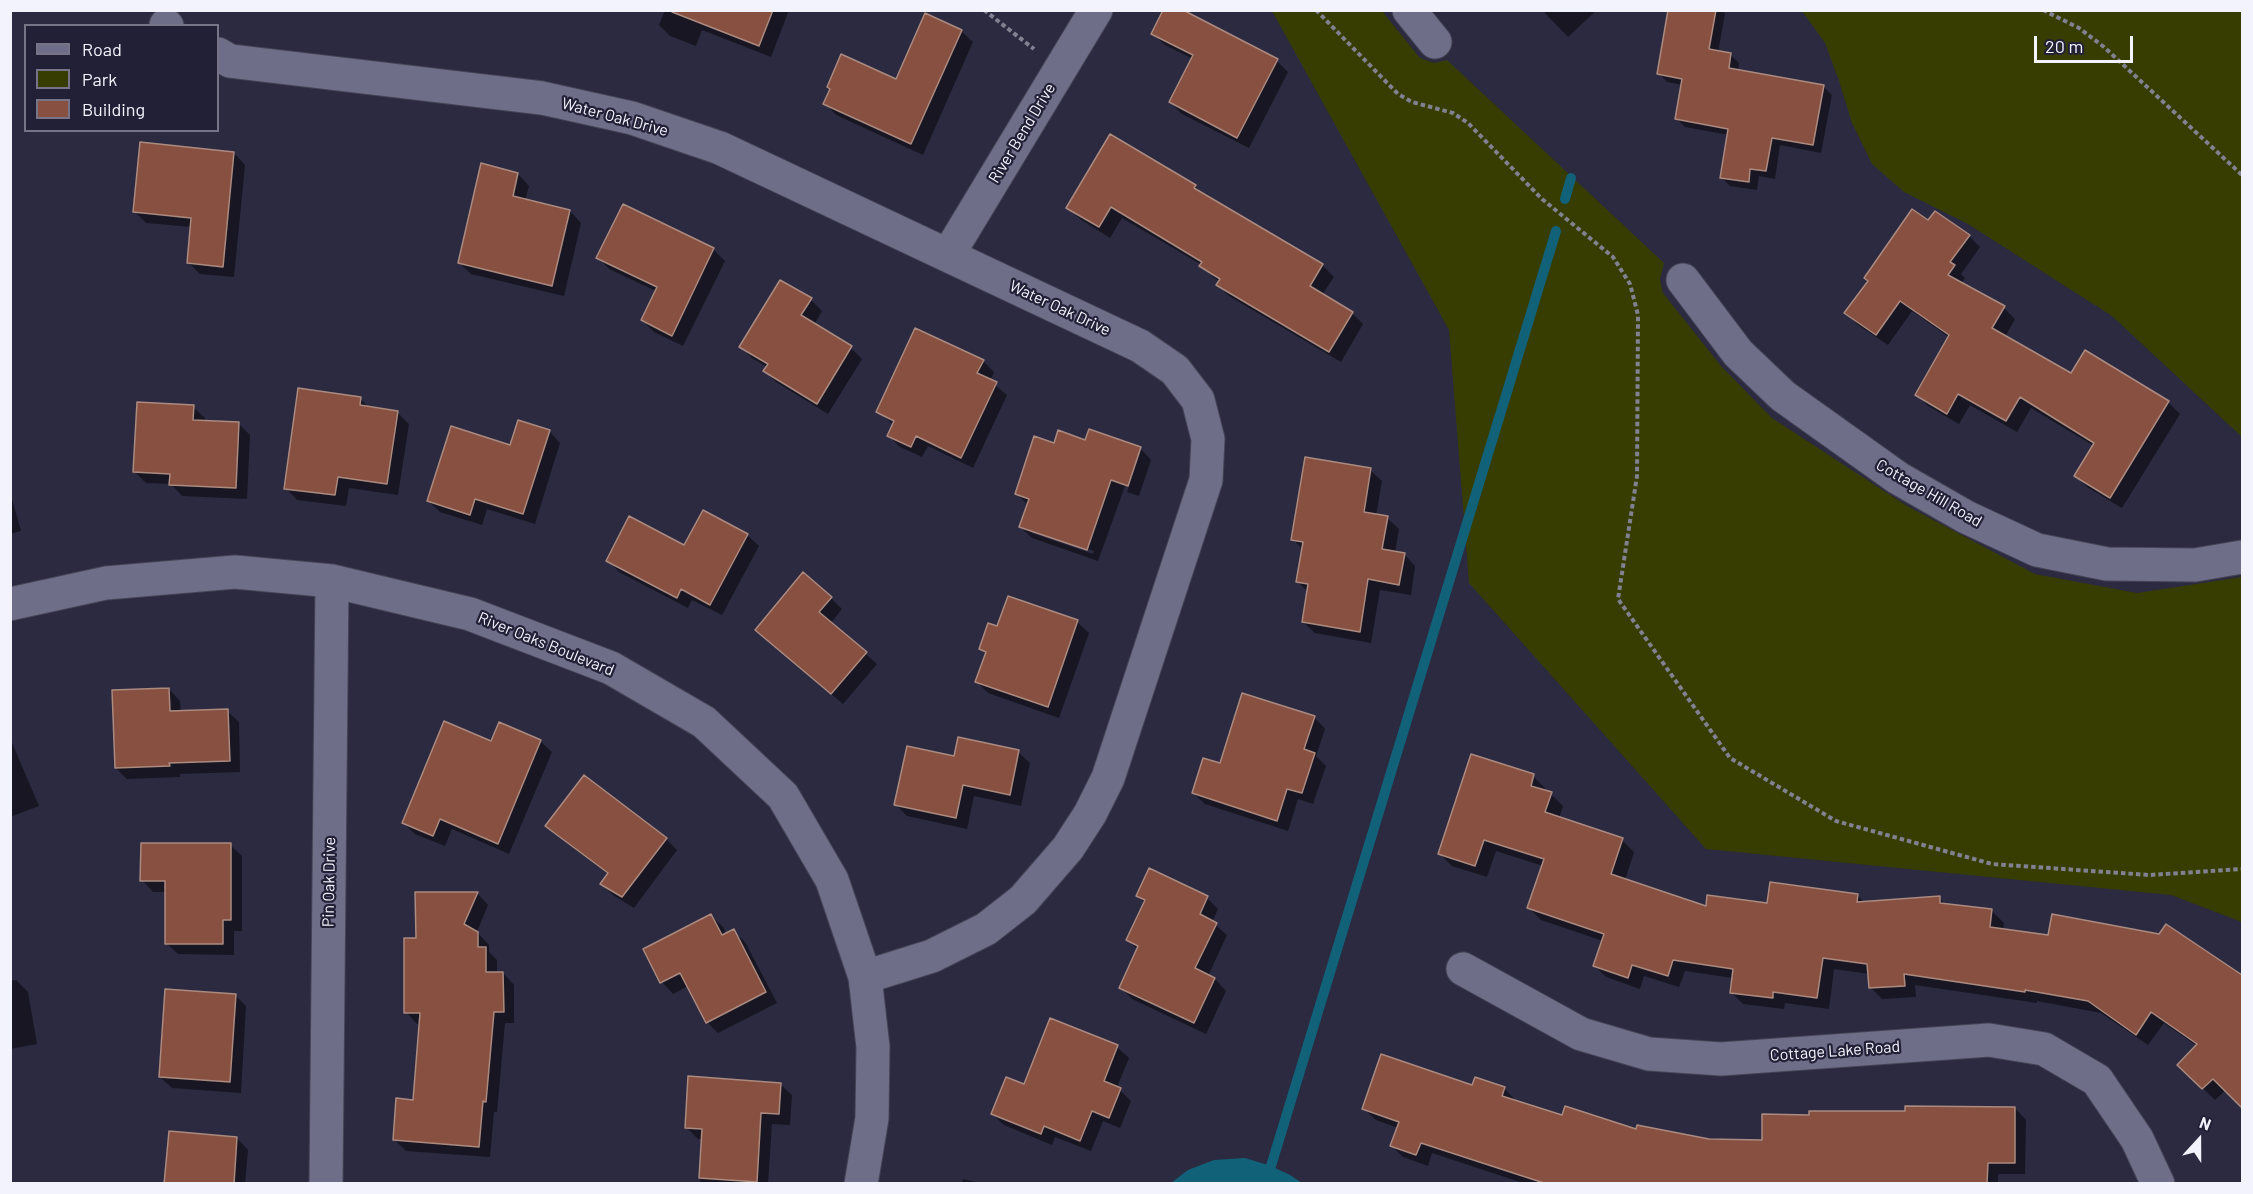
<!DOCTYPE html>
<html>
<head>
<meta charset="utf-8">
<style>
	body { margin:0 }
	#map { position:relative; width:2253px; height:1194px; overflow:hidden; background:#2b2a41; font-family:Barlow,sans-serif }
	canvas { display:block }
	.frame { position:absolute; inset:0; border:12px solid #f3f3fd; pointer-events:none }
	.legend { position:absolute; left:24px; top:24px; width:195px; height:108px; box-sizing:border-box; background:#222037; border:2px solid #767486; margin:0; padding:8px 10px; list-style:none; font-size:18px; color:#f3f3fd }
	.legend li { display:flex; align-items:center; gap:12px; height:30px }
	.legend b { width:30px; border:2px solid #767486 }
	.north { position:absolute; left:2169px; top:1110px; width:60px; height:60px; -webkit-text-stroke:4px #222037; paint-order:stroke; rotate:21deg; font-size:16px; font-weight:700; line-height:24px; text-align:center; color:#f3f3fd }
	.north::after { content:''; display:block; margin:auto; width:21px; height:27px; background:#f3f3fd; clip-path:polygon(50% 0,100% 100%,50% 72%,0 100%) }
	.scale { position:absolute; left:2034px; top:36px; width:99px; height:27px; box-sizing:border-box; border:3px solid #f3f3fd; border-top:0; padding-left:8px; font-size:18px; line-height:21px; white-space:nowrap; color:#f3f3fd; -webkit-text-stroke:4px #222037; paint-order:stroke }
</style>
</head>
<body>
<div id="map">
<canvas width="2253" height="1194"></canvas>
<div class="frame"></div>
<ul class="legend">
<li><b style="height:8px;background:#6f6e89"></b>Road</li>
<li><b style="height:16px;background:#373c00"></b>Park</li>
<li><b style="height:16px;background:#885040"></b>Building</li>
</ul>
<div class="north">N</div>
<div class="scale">20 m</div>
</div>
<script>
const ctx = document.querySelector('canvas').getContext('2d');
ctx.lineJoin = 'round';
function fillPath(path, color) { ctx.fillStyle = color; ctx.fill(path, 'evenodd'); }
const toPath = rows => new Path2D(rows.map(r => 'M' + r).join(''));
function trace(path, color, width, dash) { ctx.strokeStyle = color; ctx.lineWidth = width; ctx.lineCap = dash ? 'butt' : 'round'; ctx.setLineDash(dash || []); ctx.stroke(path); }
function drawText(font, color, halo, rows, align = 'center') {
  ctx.font = font + ' Barlow,sans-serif'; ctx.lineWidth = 4.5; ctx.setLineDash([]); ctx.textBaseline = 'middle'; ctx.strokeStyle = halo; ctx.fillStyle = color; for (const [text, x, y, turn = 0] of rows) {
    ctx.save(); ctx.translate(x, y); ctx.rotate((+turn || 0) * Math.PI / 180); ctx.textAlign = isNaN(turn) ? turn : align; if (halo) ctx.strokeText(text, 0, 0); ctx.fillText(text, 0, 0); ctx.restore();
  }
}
fillPath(toPath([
	[1272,11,1382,11,1420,58,1434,63,1447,60,1664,263,1660,279,1663,293,1721,366,1772,418,1907,506,2035,574,2137,593,2242,577,2242,922,2171,895,1706,849,1469,583,1449,330],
	[1802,11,2242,11,2242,437,2112,316,1968,224,1904,192,1872,164,1852,123,1839,81,1825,43]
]), '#373c00');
fillPath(toPath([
	[1245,1158,1271,1166,1290,1175,1302,1183,1171,1183,1188,1170,1214,1160]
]), '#116279');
fillPath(toPath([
	[665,10,789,10,771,57,702,30,696,46,670,36,659,25],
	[1542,10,1597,10,1568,37],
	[1670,10,1722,10,1725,14,1718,52,1730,54,1739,63,1738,71,1823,86,1832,95,1821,153,1780,145,1775,179,1759,176,1757,190,1730,186,1721,177,1729,135,1685,127,1677,119,1683,85,1667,82,1659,73],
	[961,31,973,42,923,155,836,115,825,103,897,81],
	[1153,34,1277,61,1288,72,1249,148,1182,114,1170,102,1193,59,1165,45],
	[234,153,245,165,234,277,200,274,189,263,192,227,146,223,135,212],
	[518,174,529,186,525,201,570,211,581,223,564,296,471,274,459,263],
	[1195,186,1205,196,1322,265,1334,277,1322,295,1352,313,1363,324,1341,362,1229,296,1218,285,1220,282,1213,277,1202,265,1122,218,1110,238,1080,219,1068,208],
	[623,206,713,249,725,261,683,346,654,332,642,320,656,291,609,269,598,257],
	[1929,222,1969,236,1980,247,1961,274,1965,278,1961,284,2004,308,2015,319,2005,337,2071,375,2085,352,2168,402,2180,414,2122,508,2087,487,2076,476,2094,446,2031,408,2017,432,1970,405,1959,424,1928,406,1917,395,1950,338,1912,311,1888,345,1858,325,1846,313],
	[811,300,822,311,814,325,851,348,862,359,828,414,776,382,765,371,767,367,752,358,741,347],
	[983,361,994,372,990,381,1007,395,973,468,928,446,922,457,900,447,889,436,894,425,878,412],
	[360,398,369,408,397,412,409,424,398,495,349,488,346,506,297,500,286,488],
	[193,407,205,418,205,422,239,424,250,435,247,499,182,496,171,484,146,483,135,472],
	[549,431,560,443,535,524,487,509,482,525,440,512,428,501,511,447],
	[1086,442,1140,448,1151,460,1139,496,1127,492,1140,453,1137,453,1098,561,1032,538,1020,527,1028,505,1016,493,1055,445],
	[1032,530,1094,551,1093,554,1032,533],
	[1370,470,1382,481,1376,516,1387,518,1399,529,1395,553,1404,554,1415,566,1411,595,1380,590,1371,643,1315,633,1303,622,1308,592,1298,582,1303,550,1293,539],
	[10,492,21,531,10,534],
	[747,535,759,546,722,615,692,600,688,608,619,572,608,560],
	[831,598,842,609,831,623,877,664,843,704,768,641],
	[1077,622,1089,633,1059,718,988,693,977,682,986,654,981,649,998,628],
	[169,689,180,701,181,713,227,711,239,722,240,772,180,774,180,777,127,779,116,768],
	[1314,717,1325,729,1316,756,1326,766,1313,804,1298,799,1288,831,1205,804,1193,793,1221,765],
	[10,738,39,806,10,817],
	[540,741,552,752,509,854,452,829,445,846,415,834,403,823,492,743],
	[1018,752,1030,763,1021,806,974,796,967,829,907,816,896,805,955,757],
	[1533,776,1545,788,1544,792,1551,794,1563,806,1559,818,1622,840,1634,852,1625,880,1707,908,1857,895,1865,903,1939,898,1946,905,1992,911,2004,923,2003,930,2230,968,2242,980,2239,985,2242,988,2242,1106,2226,1090,2215,1100,2179,1065,2197,1046,2164,1023,2148,1045,2101,1013,2037,1001,2037,1003,1915,985,1916,997,1882,999,1870,987,1869,974,1834,969,1829,1009,1785,1003,1784,1009,1743,1004,1731,992,1733,978,1685,971,1679,987,1644,976,1640,989,1606,977,1594,965,1603,941,1541,920,1529,908,1543,866,1496,851,1487,877,1452,866,1440,854],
	[547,826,666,839,677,850,634,908,613,895,602,884,609,875,559,837],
	[230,845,242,856,242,931,234,931,234,955,178,954,166,943,167,892,153,892,142,880],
	[477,893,488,905,477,932,489,945,489,952,497,960,497,973,503,973,514,985,514,1023,505,1023,497,1112,494,1112,490,1157,406,1151,394,1139,415,1101,421,1024,417,1024,406,1012,418,939],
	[1137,896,1207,898,1218,909,1212,922,1227,935,1208,976,1215,979,1226,991,1206,1034,1132,999,1121,987,1138,950,1128,940,1145,903],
	[711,916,723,927,726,934,733,931,745,942,777,1003,718,1033,707,1022,688,986,673,994,662,982,645,950],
	[16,980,28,992,37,1044,10,1049,10,981],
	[235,995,246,1006,241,1093,172,1088,160,1077],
	[1117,1047,1129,1058,1117,1087,1131,1101,1120,1128,1103,1121,1091,1151,1055,1137,1052,1145,1004,1125,992,1114,1025,1085],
	[780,1084,792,1095,790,1125,772,1124,768,1184,700,1184,702,1139,698,1139,686,1127],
	[1473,1087,1504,1088,1515,1100,1515,1101,1563,1117,1637,1131,1709,1140,1763,1141,1810,1116,2015,1108,2026,1120,2025,1174,1998,1174,1998,1184,1526,1184,1432,1153,1428,1166,1403,1157,1392,1146,1398,1128,1376,1120,1364,1109],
	[237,1138,248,1150,245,1184,166,1184],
	[963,1179,984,1184,962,1184]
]), '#0007');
trace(toPath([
	[1565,199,1571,178],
	[1271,1166,1556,231]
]), '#116279', 10);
const building = toPath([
	[673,10,773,10,759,46,672,12,673,10],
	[1163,10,1183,10,1278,59,1237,138,1169,102,1193,55,1151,34,1163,10],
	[1668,10,1716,10,1709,49,1731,53,1729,68,1824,85,1813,145,1772,138,1766,171,1750,169,1749,182,1720,178,1728,129,1675,119,1682,79,1657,74,1668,10],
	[925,13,962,30,911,144,823,104,830,89,827,87,841,54,896,79,925,13],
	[1110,134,1196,185,1194,188,1323,264,1310,286,1353,312,1329,352,1216,285,1220,279,1199,266,1202,262,1111,207,1099,227,1066,208,1110,134],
	[140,142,234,152,223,267,187,263,191,218,133,212,140,142],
	[481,163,518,173,513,196,570,210,552,286,458,263,481,163],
	[623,204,714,248,672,336,641,320,657,287,596,258,623,204],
	[1912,209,1928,220,1935,211,1970,235,1950,262,1955,265,1948,275,2005,306,1992,328,2071,373,2085,350,2169,401,2110,498,2074,476,2094,443,2020,397,2006,421,1958,394,1947,414,1915,395,1949,335,1900,301,1876,335,1844,313,1868,281,1864,278,1912,209],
	[780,280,812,298,801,315,852,346,817,404,763,371,768,364,739,347,780,280],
	[915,328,984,360,977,373,997,382,961,458,916,436,911,447,887,436,894,421,876,412,915,328],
	[298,388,361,397,360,405,398,411,387,484,338,477,335,495,284,489,298,388],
	[137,402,194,405,193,420,239,422,236,488,169,485,170,474,133,472,137,402],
	[518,420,550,430,523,514,475,499,470,515,427,501,451,426,510,445,518,420],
	[1089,429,1141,447,1128,486,1111,480,1087,550,1019,527,1029,499,1015,494,1034,436,1054,443,1058,430,1085,440,1089,429],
	[1305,457,1371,468,1364,512,1388,516,1382,549,1405,553,1399,585,1368,579,1360,632,1302,622,1308,584,1296,582,1303,542,1291,540,1305,457],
	[703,510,748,534,710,605,681,589,677,598,606,561,629,516,684,545,703,510],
	[803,572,832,597,819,612,867,652,831,694,755,630,803,572],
	[1008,596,1078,620,1048,707,975,682,986,652,979,649,988,623,997,626,1008,596],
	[169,688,170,711,228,709,230,761,169,763,170,766,115,768,112,690,169,688],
	[1242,693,1315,716,1304,749,1315,753,1302,793,1287,789,1277,821,1192,793,1203,758,1220,763,1242,693],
	[444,721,491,741,499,722,541,740,498,844,440,819,433,836,402,823,444,721],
	[958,737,1019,750,1010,795,963,785,956,818,894,805,907,746,954,756,958,737],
	[1471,754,1534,774,1531,786,1552,792,1545,812,1623,838,1611,874,1706,906,1707,895,1767,903,1770,882,1858,894,1857,902,1940,896,1940,903,1992,909,1990,927,2048,935,2052,914,2159,934,2166,924,2242,975,2242,1108,2213,1079,2202,1089,2177,1065,2197,1044,2151,1012,2136,1035,2088,1001,2025,990,2025,992,1904,974,1905,986,1869,988,1867,964,1823,958,1817,998,1773,992,1773,998,1730,993,1733,969,1673,960,1668,976,1632,965,1628,978,1593,966,1604,934,1527,908,1544,859,1484,840,1475,866,1438,854,1471,754],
	[584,775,667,838,622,897,600,884,608,873,545,826,584,775],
	[141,843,231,843,231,920,223,920,223,944,165,944,165,881,140,881,141,843],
	[1149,868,1208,896,1200,914,1217,923,1195,968,1215,978,1194,1023,1119,988,1138,946,1126,940,1145,900,1136,896,1149,868],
	[415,892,478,892,464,924,478,932,478,947,486,947,486,972,503,972,504,1012,494,1012,486,1102,483,1101,479,1147,393,1140,396,1098,413,1100,420,1013,404,1013,404,938,416,938,415,892],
	[711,914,722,935,734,929,766,992,706,1023,680,973,660,983,643,949,711,914],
	[165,989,236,994,230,1082,159,1077,165,989],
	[1050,1018,1118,1045,1104,1081,1121,1088,1109,1118,1092,1111,1080,1141,1044,1126,1041,1134,991,1114,1006,1077,1024,1084,1050,1018],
	[1381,1054,1472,1085,1475,1077,1505,1087,1502,1096,1562,1115,1565,1106,1636,1129,1637,1125,1709,1139,1762,1140,1762,1114,1809,1115,1809,1111,1905,1111,1905,1106,2015,1107,2015,1163,1988,1163,1987,1184,1547,1184,1421,1143,1416,1155,1390,1146,1399,1122,1362,1109,1381,1054],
	[688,1076,781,1083,779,1114,761,1113,757,1182,699,1178,702,1129,685,1128,688,1076],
	[169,1131,237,1137,234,1184,164,1184,169,1131]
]);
fillPath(building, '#885040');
trace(building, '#ab8a80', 1.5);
const street = toPath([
	[1409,10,1435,42],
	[166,25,167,26],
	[218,54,230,61,542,98,632,118,720,148,1140,346,1175,370,1198,400,1208,439,1206,480,1108,778,1090,814,1068,848,1023,900,986,929,932,956,865,977],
	[948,255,1096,10],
	[1683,280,1738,353,1783,396,1898,478,1966,517,2037,550,2107,564,2195,565,2242,557],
	[10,604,106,583,235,572,332,581,470,614,611,668,704,722,783,796,832,880,865,977,873,1047,872,1118,861,1184],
	[1463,969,1581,1034,1649,1054,1721,1059,1989,1040,2044,1049,2097,1080,2137,1139,2158,1184],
	[326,1184,332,581]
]);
trace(street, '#454456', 35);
trace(toPath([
	[984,10,1034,49],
	[1316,10,1398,94,1412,102,1453,113,1468,123,1542,199,1613,257,1630,284,1638,315,1637,476,1618,599,1730,758,1836,821,1992,864,2149,875,2242,869],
	[2043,10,2079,28,2104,47,2242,175]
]), '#828192', 4, [4.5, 3]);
trace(street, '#6f6e89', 33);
drawText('16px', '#f3f3fd', '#222037', [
	["Water Oak Drive",615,117,15],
	["River Bend Drive",1022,133,-59],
	["Water Oak Drive",1060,308,25],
	["Cottage Hill Road",1929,493,30],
	["River Oaks Boulevard",546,644,22],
	["Pin Oak Drive",329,882,-89],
	["Cottage Lake Road",1835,1051,-4]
]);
</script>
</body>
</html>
